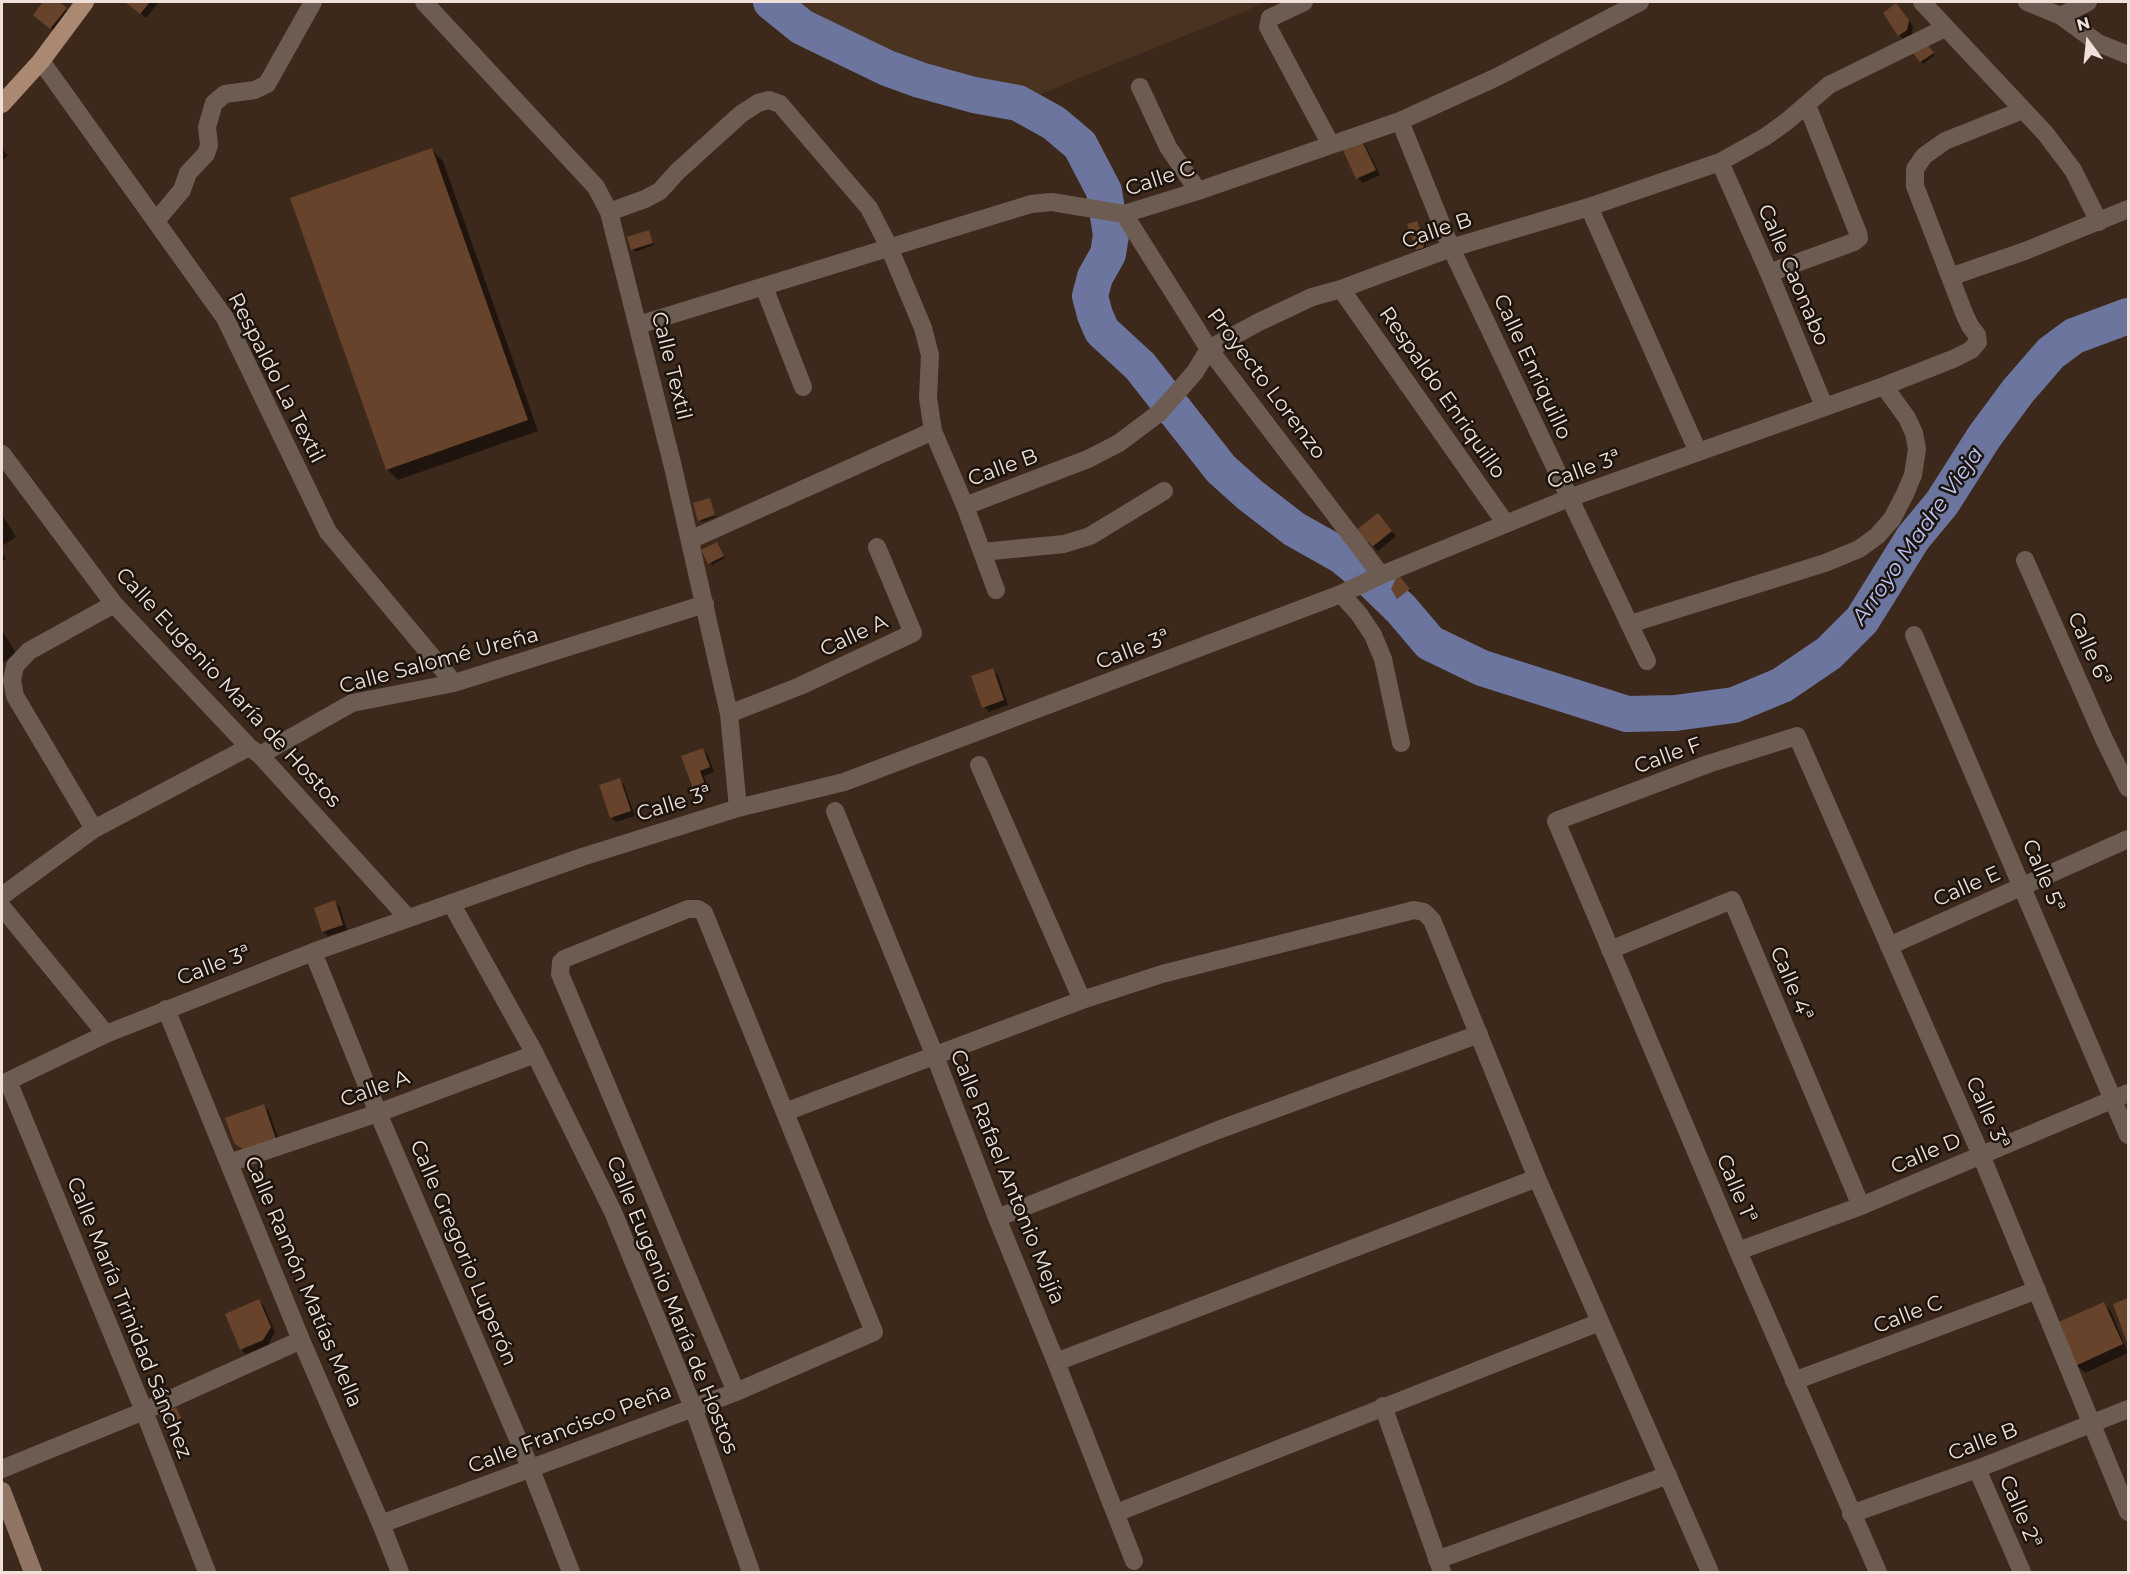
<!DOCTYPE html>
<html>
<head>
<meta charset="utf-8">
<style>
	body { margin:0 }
	#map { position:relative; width:2130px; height:1574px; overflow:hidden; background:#3d291b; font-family:Montserrat,sans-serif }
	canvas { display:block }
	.frame { position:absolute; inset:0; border:3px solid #efe1d9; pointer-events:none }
	.north { position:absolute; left:2058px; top:12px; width:60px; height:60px; -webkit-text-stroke:4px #1d140e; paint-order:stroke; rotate:345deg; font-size:16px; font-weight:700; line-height:24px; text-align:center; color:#efe1d9 }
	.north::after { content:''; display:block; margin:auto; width:21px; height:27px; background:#efe1d9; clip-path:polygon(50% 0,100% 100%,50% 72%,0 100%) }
</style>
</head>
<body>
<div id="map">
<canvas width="2130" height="1574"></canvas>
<div class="frame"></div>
<div class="north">N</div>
</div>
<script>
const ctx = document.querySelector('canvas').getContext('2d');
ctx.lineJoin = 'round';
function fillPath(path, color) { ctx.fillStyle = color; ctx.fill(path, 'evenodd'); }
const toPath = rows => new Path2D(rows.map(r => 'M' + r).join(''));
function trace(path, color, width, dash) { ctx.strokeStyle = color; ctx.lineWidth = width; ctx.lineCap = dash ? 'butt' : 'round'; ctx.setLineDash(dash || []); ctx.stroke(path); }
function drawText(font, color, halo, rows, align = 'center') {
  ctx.font = font + ' Montserrat,sans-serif'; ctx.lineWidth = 5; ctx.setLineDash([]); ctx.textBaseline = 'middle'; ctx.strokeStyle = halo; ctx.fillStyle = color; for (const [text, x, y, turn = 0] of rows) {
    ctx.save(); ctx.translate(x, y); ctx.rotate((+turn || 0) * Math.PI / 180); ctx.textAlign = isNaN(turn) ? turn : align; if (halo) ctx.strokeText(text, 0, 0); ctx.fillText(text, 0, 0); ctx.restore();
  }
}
fillPath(toPath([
	[771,2,1264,2,1248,10,1018,103,974,95,920,80,887,68,802,27]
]), '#4b3321');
fillPath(toPath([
	[45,2,56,2,71,14,56,32,35,14],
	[126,2,159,2,146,18],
	[1901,10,1913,26,1912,36,1904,40,1899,35],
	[1930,49,1935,55,1923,64,1914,52],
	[1361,141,1366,146,1380,175,1363,183,1358,178],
	[2,149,8,155,2,161],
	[432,150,443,161,538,431,398,480,387,469],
	[1417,223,1426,245,1425,250,1420,251,1417,249],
	[649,232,654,245,635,252,633,249],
	[709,500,716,517,702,522,700,520],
	[2,514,16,537,2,546],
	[1382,520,1396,536,1378,551,1373,546,1366,552,1361,547],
	[717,544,725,558,712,565,710,563],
	[2,551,6,559,2,562],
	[1398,576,1411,592,1400,600,1398,598],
	[2,630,16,653,2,663],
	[992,670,998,675,1008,705,989,712,984,707],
	[703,750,708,755,714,772,704,776,709,789,699,793,694,788],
	[619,780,624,785,635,816,616,822,611,817],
	[335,902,340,907,347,930,328,936,323,931],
	[264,1106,269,1111,280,1144,227,1119],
	[2128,1299,2128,1341,2115,1305],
	[259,1301,264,1306,275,1332,268,1345,246,1354,241,1349],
	[2103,1303,2111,1311,2128,1353,2085,1373,2077,1365],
	[176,1409,185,1426,170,1433,161,1416]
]), '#0007');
trace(toPath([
	[771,2,802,27,887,68,920,80,974,95,1018,103,1054,123,1080,145,1104,191,1111,235,1108,254,1095,277,1090,296,1095,315,1102,331,1140,366,1221,469,1250,495,1294,529,1342,556,1370,579,1401,609,1430,643,1482,668,1627,714,1675,713,1734,705,1782,685,1829,653,1862,620,1913,538,1942,503,1984,437,2018,391,2051,353,2074,336,2128,316]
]), '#6c759d', 36);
fillPath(toPath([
	[43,2,59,2,67,8,50,29,33,15],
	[125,2,150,2,140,14],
	[1896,3,1909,20,1907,30,1898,36,1883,13],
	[1928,45,1934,53,1920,62,1912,52],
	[1361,139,1376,170,1356,179,1342,148],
	[432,148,528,420,386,470,290,198],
	[1417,221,1425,242,1423,248,1416,250,1407,224],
	[649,230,653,243,631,250,627,237],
	[710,498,715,515,698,521,693,503],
	[1378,513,1392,531,1372,547,1368,542,1360,548,1350,535],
	[717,542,724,556,708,564,701,550],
	[1398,574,1410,589,1397,599,1391,589],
	[993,668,1004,700,982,708,971,676],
	[703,748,710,767,700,771,705,784,693,789,681,756],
	[620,778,631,811,610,818,599,785],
	[335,900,343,925,322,932,314,908],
	[264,1104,276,1139,244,1150,234,1143,225,1118],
	[2128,1298,2128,1345,2113,1304],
	[259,1299,271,1327,263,1340,240,1350,225,1314],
	[2104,1302,2123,1344,2075,1366,2056,1323],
	[176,1407,184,1424,166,1432,159,1415]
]), '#66432a');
trace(toPath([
	[424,2,596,187,609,212,673,467,729,714,738,808],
	[1304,2,1270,18,1268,27,1331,145],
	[1922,2,2045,133,2073,170,2099,222],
	[2027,2,2061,16,2098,43,2128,55],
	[2061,16,2088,2],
	[41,61,225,318,328,532,454,683],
	[1140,87,1168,147,1198,191],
	[1400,121,1451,248,1647,661],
	[1720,162,1769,273,1824,406],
	[1589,207,1698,452],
	[609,212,645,199,660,191,677,172,741,114,758,103,769,100,780,104,869,208,889,247,923,328,930,355,928,398,933,431,965,506,996,590],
	[1124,214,1209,349,1381,575],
	[156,221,182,190,188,173,206,154,209,145,207,127,214,103,225,94,255,90,267,84,313,2],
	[1769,273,1854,242,1859,238,1858,233,1807,105],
	[1950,277,2025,251,2128,209],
	[764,287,803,387],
	[1341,289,1506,524],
	[638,325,1031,204,1052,202,1124,214,1198,191,1400,121,1497,77,1640,2],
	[2,454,114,604,249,747,260,755,408,918],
	[965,506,1088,459,1119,443,1159,413,1195,372,1209,349,1259,322,1312,297,1341,289,1451,248,1589,207,1720,162,1765,137,1786,122,1829,85,1945,28],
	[690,540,933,431],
	[982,552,1064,544,1090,536,1164,491],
	[2025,560,2104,739,2128,788],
	[1341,594,1359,614,1373,635,1383,659,1401,743],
	[1630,624,1825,563,1859,549,1877,536,1892,519,1905,494,1913,475,1917,449,1914,433,1907,418,1884,386],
	[1914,635,2128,1135],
	[729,714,800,686,913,633,877,547],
	[260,755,352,703,454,683,705,604],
	[979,765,1082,1000],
	[835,811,935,1056,997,1218,1056,1362,1134,1561],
	[94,829,15,696,12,680,15,666,29,651,114,604],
	[2,896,94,829,249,747],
	[451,903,535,1054,613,1212,693,1407,751,1572],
	[2,907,106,1034],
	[1889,946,2128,839],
	[1610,950,1732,900,1861,1206],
	[313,952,378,1113,530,1467,571,1572],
	[166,1009,301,1340,381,1524,400,1572],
	[8,1081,144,1411,207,1572],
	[2,1084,106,1034,313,952,582,857,738,808,844,782,1341,594,1381,575,1569,498,1884,386,1953,359,1971,350,1978,342,1977,335,1970,326,1964,313,1915,186,1915,169,1924,156,1945,141,2023,110],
	[785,1112,1082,1000,1162,974,1414,910,1424,912,1432,920,1537,1178,1710,1572],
	[229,1163,378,1113,535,1054],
	[997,1218,1218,1130,1479,1034],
	[1738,1251,1861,1206,2128,1093],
	[1056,1362,1537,1178],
	[1794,1381,2037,1290],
	[1383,1406,1442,1572],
	[2,1469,144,1411,301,1340],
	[1977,1469,2022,1572],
	[1116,1513,1600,1322],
	[1851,1514,1977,1469,2128,1409],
	[381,1524,736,1392,874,1332,704,913,698,909,688,909,564,959,561,962,560,974,736,1392],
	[1437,1560,1668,1475],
	[1878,1572,1738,1251,1556,821,1708,764,1797,736,1981,1155,2128,1512]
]), '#6d5c51', 18);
trace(toPath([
	[2,1491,33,1572]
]), '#907564', 18);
trace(toPath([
	[2,104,41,61,85,2]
]), '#aa8872', 18);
drawText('21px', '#efe1d9', '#1d140e', [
	["Calle C",1160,179,-18],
	["Calle B",1437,231,-19],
	["Calle Caonabo",1793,275,67],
	["Calle Textil",671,366,76],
	["Calle Enriquillo",1532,367,65],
	["Respaldo La Textil",276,378,63],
	["Proyecto Lorenzo",1266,384,53],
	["Respaldo Enriquillo",1442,393,55],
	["Calle B",1003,468,-20],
	["Calle 3ª",1584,470,-20],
	["Calle A",854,636,-25],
	["Calle 6ª",2089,649,66],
	["Calle 3ª",1133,650,-21],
	["Calle Salomé Ureña",439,661,-15],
	["Calle Eugenio María de Hostos",228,688,47],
	["Calle F",1668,756,-20],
	["Calle 3ª",674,804,-17],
	["Calle 5ª",2043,876,67],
	["Calle E",1967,887,-24],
	["Calle 3ª",214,966,-21],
	["Calle 4ª",1791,984,67],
	["Calle A",375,1089,-20],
	["Calle 3ª",1987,1113,66],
	["Calle D",1926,1154,-23],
	["Calle Rafael Antonio Mejía",1007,1177,68],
	["Calle 1ª",1736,1189,67],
	["Calle Gregorio Luperón",463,1253,67],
	["Calle Ramón Matías Mella",303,1282,67],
	["Calle Eugenio María de Hostos",672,1305,68],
	["Calle C",1908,1315,-21],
	["Calle María Trinidad Sánchez",129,1318,68],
	["Calle Francisco Peña",570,1429,-21],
	["Calle B",1983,1442,-21],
	["Calle 2ª",2020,1512,67]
]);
drawText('italic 22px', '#b9c5f9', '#1d140e', [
	["Arroyo Madre Vieja",1918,536,-55]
]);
</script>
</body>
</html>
